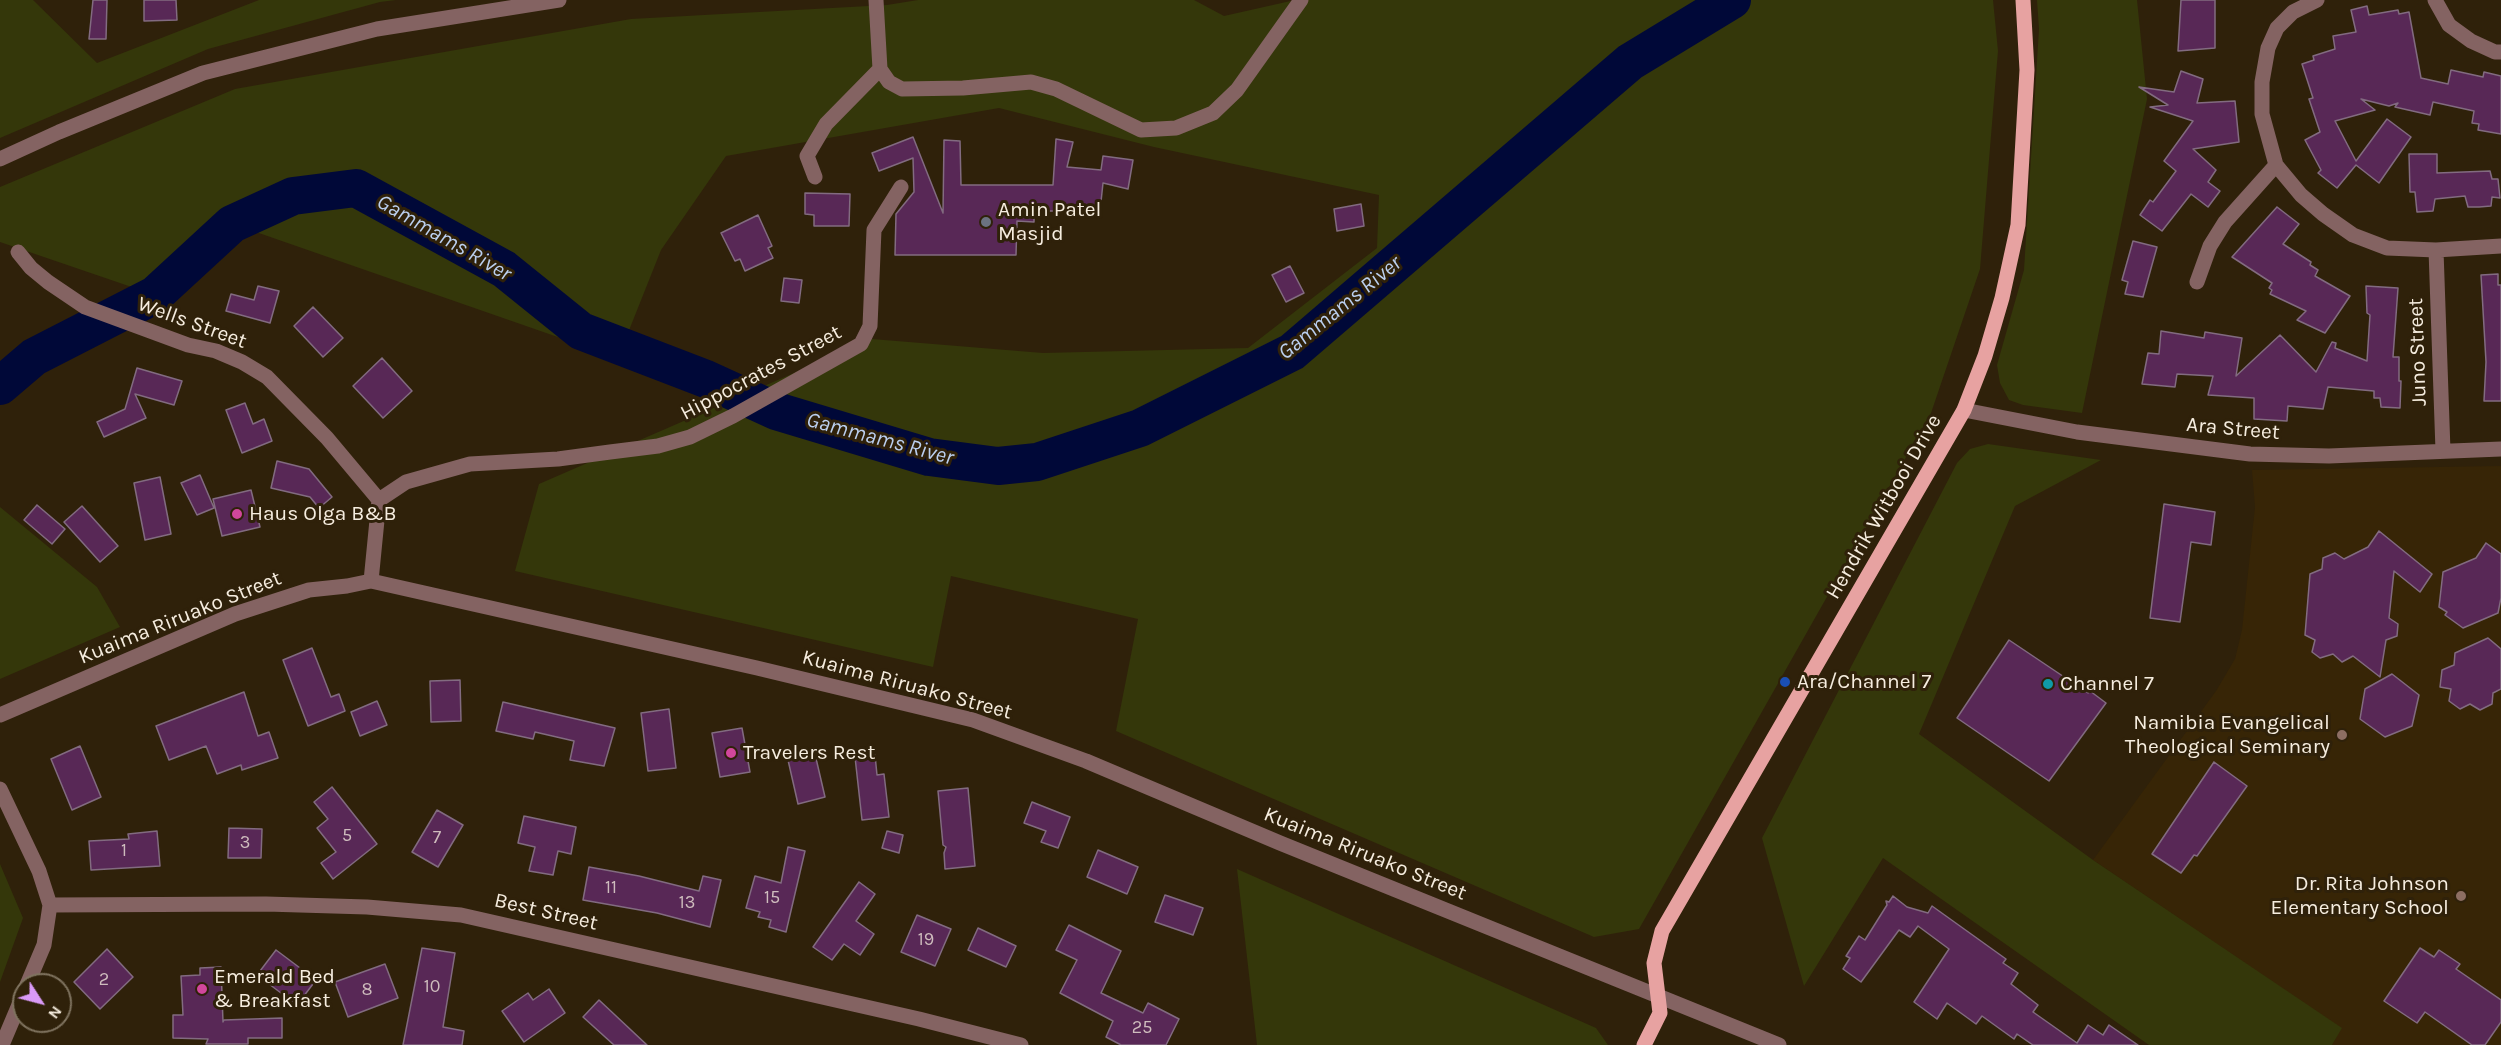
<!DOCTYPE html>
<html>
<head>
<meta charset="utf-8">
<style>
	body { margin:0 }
	#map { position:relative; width:2501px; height:1045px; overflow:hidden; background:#2f210a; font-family:Karla,sans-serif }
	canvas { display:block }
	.north { position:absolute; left:12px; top:973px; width:60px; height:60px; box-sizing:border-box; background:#2f210a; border:2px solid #7f735f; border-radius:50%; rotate:126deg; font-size:16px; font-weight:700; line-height:24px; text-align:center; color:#f6eddf }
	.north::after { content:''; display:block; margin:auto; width:21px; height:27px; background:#d99af7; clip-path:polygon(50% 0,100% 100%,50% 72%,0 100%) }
</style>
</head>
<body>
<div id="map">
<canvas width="2501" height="1045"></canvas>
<div class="north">N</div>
</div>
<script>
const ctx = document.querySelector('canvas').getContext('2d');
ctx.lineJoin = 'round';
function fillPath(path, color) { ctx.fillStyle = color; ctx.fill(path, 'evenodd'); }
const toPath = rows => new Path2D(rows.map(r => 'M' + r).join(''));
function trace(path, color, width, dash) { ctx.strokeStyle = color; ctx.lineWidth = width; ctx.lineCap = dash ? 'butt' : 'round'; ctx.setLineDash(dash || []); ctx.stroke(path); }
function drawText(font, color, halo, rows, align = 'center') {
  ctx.font = font + ' Karla,sans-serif'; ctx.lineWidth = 6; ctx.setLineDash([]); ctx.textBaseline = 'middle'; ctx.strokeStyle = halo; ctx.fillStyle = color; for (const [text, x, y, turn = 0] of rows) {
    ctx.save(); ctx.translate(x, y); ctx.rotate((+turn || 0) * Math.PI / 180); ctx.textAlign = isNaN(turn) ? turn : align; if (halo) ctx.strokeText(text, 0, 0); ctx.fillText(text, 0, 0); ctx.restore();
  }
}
fillPath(toPath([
	[2501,466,2501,1045,2332,1045,2341,1028,2093,860,2216,691,2235,659,2242,630,2255,507,2252,470]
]), '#372506');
fillPath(toPath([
	[0,0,33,0,97,63,259,0,396,0,380,2,208,49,0,138],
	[918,0,1194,0,1224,16,1295,0,1993,0,1998,51,1980,269,1931,413,1639,929,1594,937,1116,731,1138,619,951,576,933,667,515,571,539,484,872,339,1043,353,1248,348,1377,248,1379,195,1154,147,999,108,726,156,661,250,618,358,233,224,155,295,0,242,0,187,235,89,631,19,887,5],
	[2037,0,2137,0,2147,99,2082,413,2023,405,2009,400,2000,383,1997,365,2024,270,2039,29],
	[1988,444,2101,460,2015,506,1919,734,2093,860,2342,1028,2332,1045,2149,1045,1883,858,1804,986,1762,838,1957,463,1970,449],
	[0,507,97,587,120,627,0,679],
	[0,864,23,918,0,982],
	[1237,869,1596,1028,1608,1045,1257,1045]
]), '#34370a');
trace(toPath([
	[0,386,34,357,155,295,232,224,293,196,356,188,504,269,581,331,706,379,776,411,929,457,998,466,1037,462,1140,428,1292,352,1630,62,1732,0]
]), '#000838', 38);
const building = toPath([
	[93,0,107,0,106,39,89,39,93,0],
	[144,0,176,0,177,20,144,21,144,0],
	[2181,0,2215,0,2215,48,2178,51,2181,0],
	[2367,6,2369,15,2398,10,2399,14,2409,12,2421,78,2448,84,2451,70,2483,77,2484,72,2501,76,2501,134,2478,130,2479,124,2472,123,2474,111,2433,102,2430,115,2395,107,2398,103,2389,106,2361,99,2375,110,2335,121,2356,161,2387,119,2411,137,2379,183,2356,165,2337,188,2318,173,2321,170,2305,140,2320,132,2309,99,2313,98,2302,64,2314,60,2313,56,2335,49,2333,36,2356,32,2351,10,2367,6],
	[2181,71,2203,79,2197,103,2235,101,2239,142,2193,149,2216,170,2208,182,2220,191,2208,207,2191,194,2162,231,2140,215,2150,200,2153,202,2176,171,2164,161,2193,121,2150,107,2168,105,2139,87,2174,92,2181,71],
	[913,137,943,213,944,140,960,141,961,185,1053,185,1056,139,1073,142,1067,167,1101,170,1103,156,1133,160,1128,189,1103,183,1100,211,1034,211,1034,222,1017,221,1016,255,895,255,896,214,914,192,913,158,879,171,872,153,913,137],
	[2409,154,2437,154,2437,173,2490,171,2492,179,2498,179,2500,198,2492,197,2491,206,2479,207,2468,207,2465,196,2435,199,2433,211,2417,212,2415,192,2410,192,2409,154],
	[805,193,850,194,849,226,814,226,814,215,805,214,805,193],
	[1361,204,1364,226,1337,231,1334,209,1361,204],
	[2277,207,2299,224,2283,244,2311,262,2310,265,2318,270,2315,276,2350,296,2325,333,2297,320,2306,311,2270,294,2272,290,2269,288,2272,283,2232,257,2277,207],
	[758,215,772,246,768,248,773,258,745,271,740,259,735,261,721,233,758,215],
	[2133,241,2157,247,2143,297,2125,294,2128,282,2122,280,2133,241],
	[1290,266,1304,293,1286,302,1272,275,1290,266],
	[2498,274,2498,285,2501,285,2501,401,2484,401,2486,362,2481,275,2498,274],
	[784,278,802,280,799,303,781,301,784,278],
	[258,286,279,291,270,323,226,311,231,294,254,300,258,286],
	[2366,286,2398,288,2393,357,2399,357,2399,381,2401,381,2400,408,2381,407,2380,398,2374,398,2374,391,2328,387,2323,409,2288,406,2287,421,2254,419,2254,398,2208,395,2213,376,2177,374,2175,387,2142,384,2148,353,2159,354,2161,331,2204,338,2205,332,2242,338,2236,376,2280,335,2316,372,2332,342,2336,343,2335,348,2367,361,2370,315,2367,313,2366,286],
	[313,307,343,338,323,357,294,326,313,307],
	[382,358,412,391,383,418,353,386,382,358],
	[137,368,182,381,174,405,135,394,146,418,104,437,97,422,125,409,137,368],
	[245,403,253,424,264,419,272,441,242,453,226,410,245,403],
	[277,461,309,469,332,497,319,508,310,497,271,488,277,461],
	[200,475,214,508,197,515,181,483,200,475],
	[160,477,171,534,145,540,134,483,160,477],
	[251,490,260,527,222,536,213,499,251,490],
	[2164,504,2215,512,2211,545,2191,542,2180,622,2150,618,2164,504],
	[37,505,65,529,52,544,24,520,37,505],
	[82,506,118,546,100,562,64,522,82,506],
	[2379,531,2432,574,2420,592,2394,571,2389,618,2398,624,2397,636,2386,640,2380,677,2353,656,2342,662,2333,654,2320,658,2312,652,2315,640,2305,635,2310,574,2322,569,2323,558,2335,553,2344,559,2368,547,2379,531],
	[2486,543,2501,554,2501,598,2498,613,2463,628,2445,615,2447,612,2439,607,2443,572,2476,558,2486,543],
	[2488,638,2501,649,2501,689,2493,693,2492,704,2480,710,2470,704,2460,709,2449,701,2451,689,2440,687,2442,670,2454,665,2455,653,2488,638],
	[2009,640,2088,693,2090,691,2106,703,2049,781,1957,718,2009,640],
	[312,648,331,697,339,694,345,711,308,726,283,660,312,648],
	[2392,674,2419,695,2412,726,2385,737,2360,719,2365,689,2392,674],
	[460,680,461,721,431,722,430,681,460,680],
	[244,692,258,736,269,732,278,758,242,770,241,765,217,774,206,746,169,760,156,726,244,692],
	[377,701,387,725,360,736,351,712,377,701],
	[503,702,615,728,604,766,570,760,574,741,535,732,533,739,496,731,503,702],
	[669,709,676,768,648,771,641,713,669,709],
	[742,728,750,772,720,777,712,733,742,728],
	[80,746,101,797,72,810,51,759,80,746],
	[815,754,825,797,798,804,788,760,815,754],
	[875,755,877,775,884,774,889,817,862,820,855,757,875,755],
	[2214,762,2247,786,2197,856,2194,855,2181,873,2152,854,2214,762],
	[332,787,377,844,333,879,321,863,336,852,317,828,328,819,314,802,332,787],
	[968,788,975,866,945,869,944,853,946,847,943,845,938,791,968,788],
	[1032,802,1070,817,1058,848,1041,842,1046,831,1024,823,1032,802],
	[437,810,463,825,438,867,412,852,437,810],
	[524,816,576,827,571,854,558,851,553,875,529,871,535,847,518,843,524,816],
	[229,828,262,829,261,858,228,858,229,828],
	[157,831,160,866,91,870,89,841,129,839,128,834,157,831],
	[887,831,903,835,899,853,882,848,887,831],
	[788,847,805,851,786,932,769,927,771,920,758,917,760,912,746,908,755,876,781,883,788,847],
	[1098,850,1138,867,1127,894,1087,877,1098,850],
	[589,867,639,876,699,891,703,876,721,880,710,927,657,913,583,900,589,867],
	[859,882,875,894,856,921,874,934,860,955,844,944,832,960,813,947,859,882],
	[1165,895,1203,908,1193,935,1155,922,1165,895],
	[1893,896,1907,907,1928,913,1932,906,2006,959,2003,963,2018,973,2011,984,2038,1005,2033,1012,2077,1043,2088,1025,2103,1035,2109,1025,2138,1045,2033,1045,2017,1034,2014,1039,1982,1016,1976,1024,1947,1003,1937,1019,1914,1002,1949,949,1918,926,1910,937,1899,930,1861,982,1843,969,1850,958,1846,956,1859,936,1865,940,1887,905,1886,901,1889,902,1893,896],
	[917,915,951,929,935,966,901,952,917,915],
	[1069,925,1121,951,1101,993,1143,1013,1148,1003,1179,1019,1166,1045,1121,1045,1106,1037,1113,1021,1060,993,1077,960,1056,950,1069,925],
	[978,928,1016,946,1006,967,968,950,978,928],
	[422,948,455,953,443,1027,464,1031,462,1045,403,1045,422,948],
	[2420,948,2434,957,2439,950,2460,964,2456,969,2501,1000,2501,1022,2485,1045,2472,1045,2425,1012,2417,1023,2384,1001,2420,948],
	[107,949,133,977,100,1009,74,982,107,949],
	[276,950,316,980,297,1005,257,975,276,950],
	[385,964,398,998,348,1017,335,982,385,964],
	[221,967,223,1022,224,1020,282,1018,282,1038,248,1038,248,1044,206,1044,208,1039,173,1038,173,1015,183,1015,181,976,200,975,200,968,221,967],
	[549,989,565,1013,524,1042,502,1011,528,993,533,1000,549,989],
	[599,1000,647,1045,614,1045,583,1017,599,1000]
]);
fillPath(building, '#582856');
trace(building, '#826b80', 1.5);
trace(toPath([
	[876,0,880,69,889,82,902,89,963,88,1031,82,1056,89,1141,130,1176,128,1213,113,1237,90,1301,0],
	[2317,0,2293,12,2277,28,2268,48,2262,82,2262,114,2276,165,2301,195,2323,214,2353,235,2387,248,2436,250,2501,246],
	[2435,0,2449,25,2471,41,2495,52,2501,52],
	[0,159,59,132,203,73,377,29,559,0],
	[815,177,807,156,826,124,880,69],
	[2436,250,2443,451],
	[18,252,31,268,48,282,85,307,188,345,216,351,242,362,267,377,327,438,379,500,371,581],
	[2197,282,2210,246,2225,222,2276,165],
	[1964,410,2077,432,2250,454,2329,456,2501,449],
	[379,500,406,482,470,464,558,459,610,452,658,446,690,437,733,416,861,344,870,326,874,230,901,187],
	[0,715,235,614,309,590,347,586,371,581,757,668,973,720,1086,761,1280,843,1779,1045],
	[0,789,39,871,50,905,44,945,27,985],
	[50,905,266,904,367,907,461,915,919,1019,1021,1045],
	[2,1045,24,993]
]), '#846362', 15);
trace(toPath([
	[1644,1045,1660,1013,1654,963,1662,931,1964,410,1985,356,2002,298,2018,225,2027,70,2023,0]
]), '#e7a2a1', 15);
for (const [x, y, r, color] of [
	[986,222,6,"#6b7280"],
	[237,514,6,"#d1479c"],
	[1785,682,6,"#1a4fb4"],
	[2048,684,6,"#0f9aa8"],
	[2342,735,6,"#8d6e63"],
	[731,753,6,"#d1479c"],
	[2461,896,6,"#8d6e63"],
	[202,989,6,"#d1479c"]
]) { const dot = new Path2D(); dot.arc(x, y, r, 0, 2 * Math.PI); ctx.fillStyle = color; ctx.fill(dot); trace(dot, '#2f210a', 2); }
drawText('18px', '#cebcbd', null, [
	["5",347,836],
	["7",437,838],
	["3",245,843],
	["1",124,851],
	["11",611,888],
	["15",772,898],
	["13",687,903],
	["19",926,940],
	["2",104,980],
	["10",432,987],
	["8",367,990],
	["25",1142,1028]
]);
drawText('21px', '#f6eddf', '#2f210a', [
	["Amin Patel",998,210],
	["Masjid",998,234],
	["Haus Olga B&B",249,514],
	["Ara/Channel 7",1797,682],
	["Channel 7",2060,684],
	["Namibia Evangelical",2330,723,"right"],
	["Theological Seminary",2330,747,"right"],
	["Travelers Rest",743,753],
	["Dr. Rita Johnson",2449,884,"right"],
	["Elementary School",2449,908,"right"],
	["Emerald Bed",214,977],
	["& Breakfast",214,1001]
], 'left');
drawText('21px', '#f6eddf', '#2f210a', [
	["Wells Street",192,323,20],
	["Juno Street",2418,352,-92],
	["Hippocrates Street",761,373,-28],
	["Ara Street",2233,429,5],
	["Hendrik Witbooi Drive",1884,507,-60],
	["Kuaima Riruako Street",180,618,-22],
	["Kuaima Riruako Street",907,685,15],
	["Kuaima Riruako Street",1365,854,22],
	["Best Street",546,912,13]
]);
drawText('italic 22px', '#bbcfef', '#2f210a', [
	["Gammams River",444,238,30],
	["Gammams River",1340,308,-39],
	["Gammams River",880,439,15]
]);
</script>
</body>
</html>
